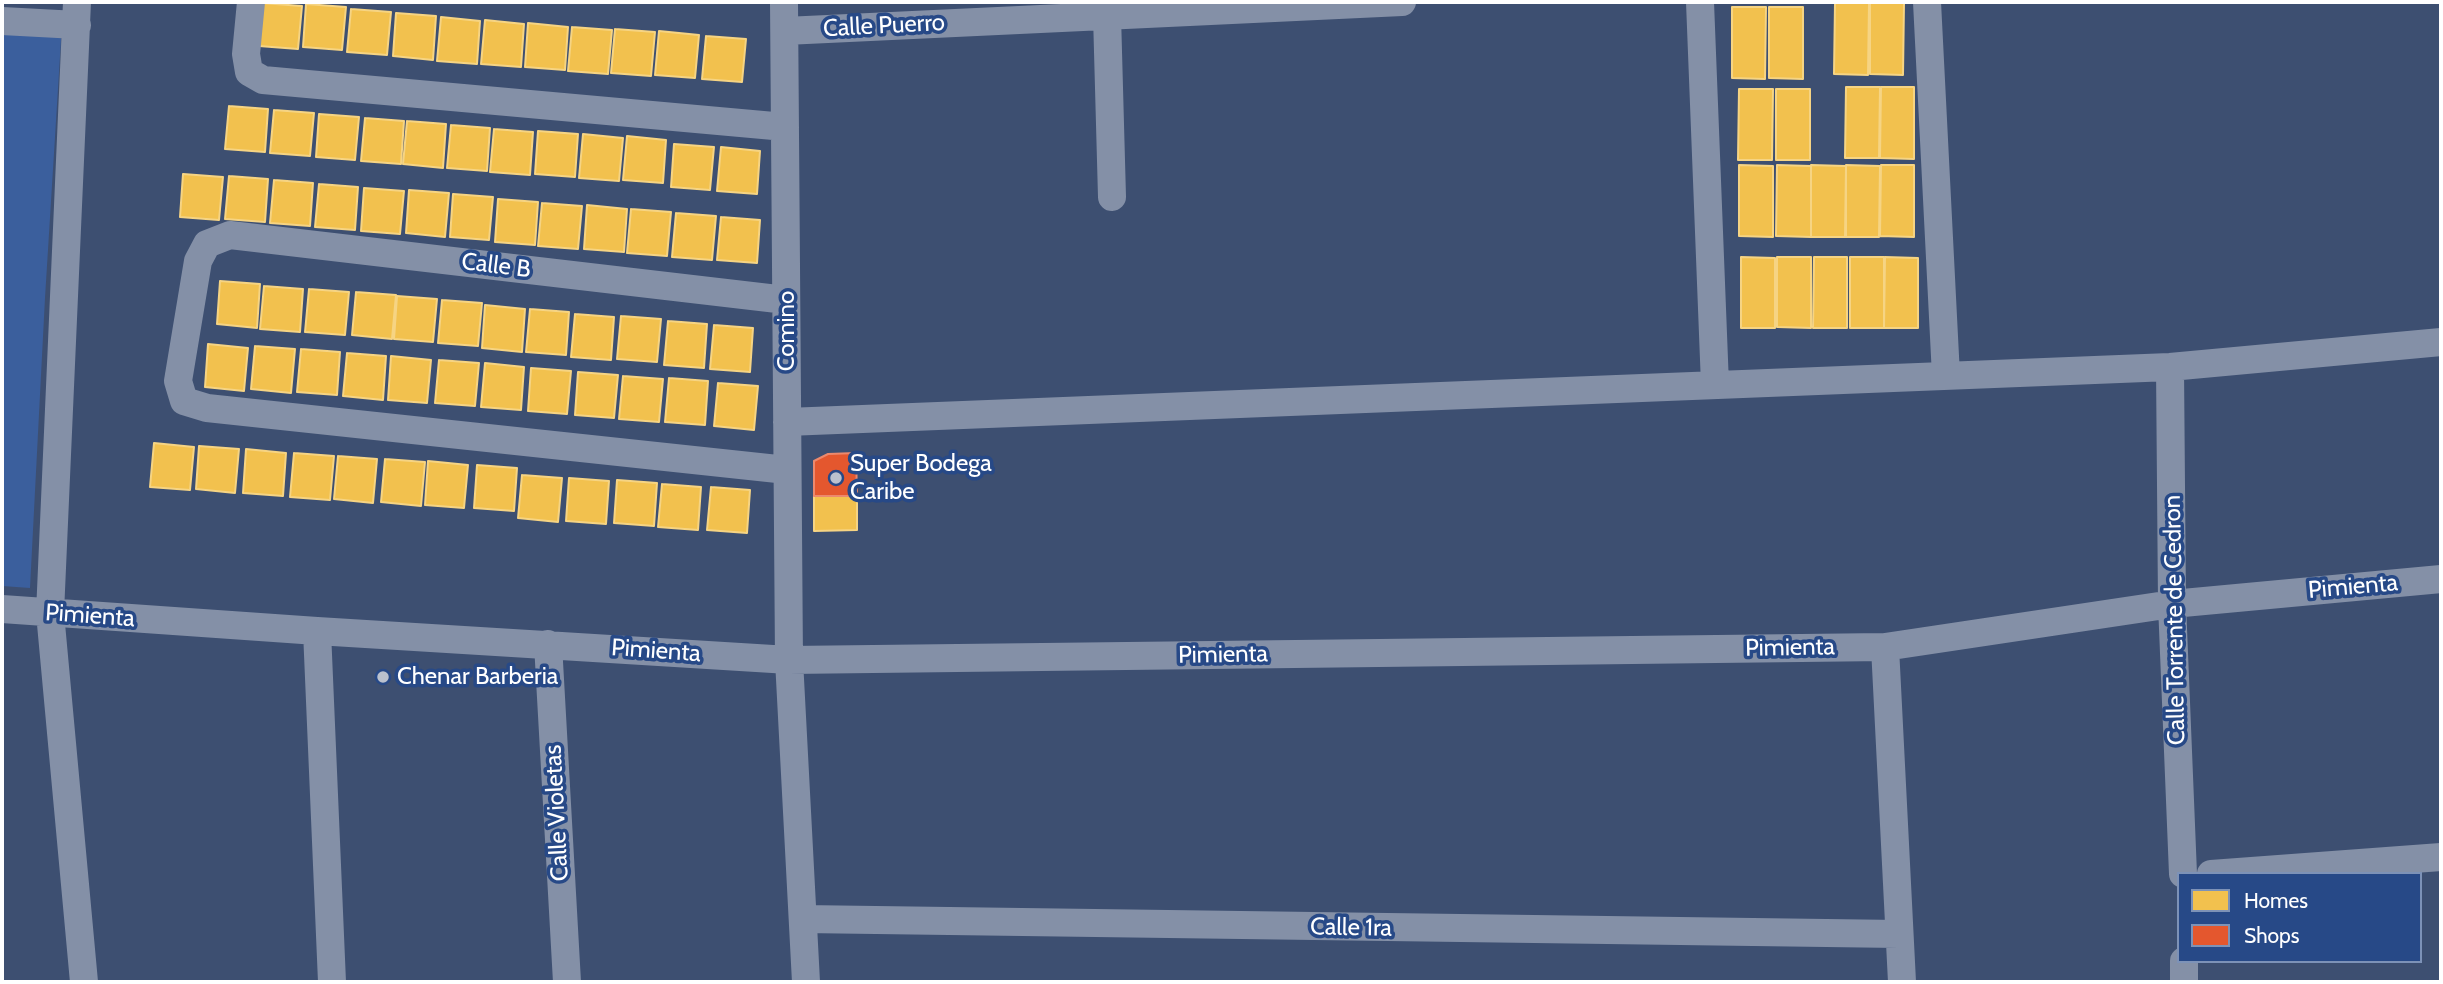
<!DOCTYPE html>
<html>
<head>
<meta charset="utf-8">
<style>
	body { margin:0 }
	#map { position:relative; width:2443px; height:984px; overflow:hidden; background:#3d4f71; font-family:Cabin,sans-serif }
	canvas { display:block }
	.frame { position:absolute; inset:0; border:4px solid #fff; pointer-events:none }
	.legend { position:absolute; left:2177px; top:872px; width:245px; height:91px; box-sizing:border-box; background:#274987; border:2px solid #7d92b7; margin:0; padding:9px 12px; list-style:none; font-size:21px; color:#fff }
	.legend li { display:flex; align-items:center; gap:14px; height:35px }
	.legend b { width:35px; border:2px solid #7d92b7 }
</style>
</head>
<body>
<div id="map">
<canvas width="2443" height="984"></canvas>
<div class="frame"></div>
<ul class="legend">
<li><b style="height:19px;background:#f2c14e"></b>Homes</li>
<li><b style="height:19px;background:#e4572e"></b>Shops</li>
</ul>
</div>
<script>
const ctx = document.querySelector('canvas').getContext('2d');
ctx.lineJoin = 'round';
function fillPath(path, color) { ctx.fillStyle = color; ctx.fill(path, 'evenodd'); }
const toPath = rows => new Path2D(rows.map(r => 'M' + r).join(''));
function trace(path, color, width, dash) { ctx.strokeStyle = color; ctx.lineWidth = width; ctx.lineCap = dash ? 'butt' : 'round'; ctx.setLineDash(dash || []); ctx.stroke(path); }
function drawText(font, color, halo, rows, align = 'center') {
  ctx.font = font + ' Cabin,sans-serif'; ctx.lineWidth = 7; ctx.setLineDash([]); ctx.textBaseline = 'middle'; ctx.strokeStyle = halo; ctx.fillStyle = color; for (const [text, x, y, turn = 0] of rows) {
    ctx.save(); ctx.translate(x, y); ctx.rotate((+turn || 0) * Math.PI / 180); ctx.textAlign = isNaN(turn) ? turn : align; if (halo) ctx.strokeText(text, 0, 0); ctx.fillText(text, 0, 0); ctx.restore();
  }
}
fillPath(toPath([
	[2,24,62,24,45,298,30,588,2,586]
]), '#3b5f9d');
const homes = toPath([
	[262,3,302,6,298,49,259,46,262,3],
	[1835,3,1869,3,1868,75,1834,74,1835,3],
	[1870,3,1904,3,1903,75,1870,74,1870,3],
	[306,4,346,7,342,50,303,47,306,4],
	[1732,7,1766,7,1765,79,1732,78,1732,7],
	[1769,7,1803,7,1803,79,1769,78,1769,7],
	[351,9,391,12,387,55,347,52,351,9],
	[396,13,436,16,433,60,393,56,396,13],
	[441,17,480,21,477,64,437,61,441,17],
	[485,20,524,24,521,67,481,64,485,20],
	[528,23,568,27,565,70,525,67,528,23],
	[572,27,612,30,608,74,568,71,572,27],
	[615,29,655,32,651,76,611,73,615,29],
	[659,31,699,35,695,78,655,75,659,31],
	[706,36,746,39,742,82,702,79,706,36],
	[1846,87,1880,87,1879,158,1845,158,1846,87],
	[1881,87,1914,87,1914,159,1880,158,1881,87],
	[1739,89,1773,89,1772,160,1738,160,1739,89],
	[1776,89,1810,89,1810,160,1776,160,1776,89],
	[229,106,268,109,265,152,225,149,229,106],
	[274,110,314,113,310,156,270,153,274,110],
	[319,114,359,117,355,160,316,157,319,114],
	[365,118,404,121,401,164,361,161,365,118],
	[407,121,446,124,443,168,403,164,407,121],
	[451,125,490,128,487,171,447,168,451,125],
	[494,129,533,132,530,175,490,172,494,129],
	[538,131,578,134,575,177,535,174,538,131],
	[583,134,623,138,619,181,579,178,583,134],
	[627,136,666,140,663,183,623,180,627,136],
	[674,144,714,147,710,190,671,187,674,144],
	[721,147,760,151,757,194,717,191,721,147],
	[1739,165,1773,166,1773,237,1739,236,1739,165],
	[1777,165,1811,166,1811,237,1776,236,1777,165],
	[1811,165,1846,166,1845,237,1811,237,1811,165],
	[1846,165,1880,166,1879,237,1846,237,1846,165],
	[1881,165,1914,165,1914,237,1880,236,1881,165],
	[183,174,223,177,219,220,180,217,183,174],
	[229,176,268,179,265,222,225,219,229,176],
	[274,180,313,183,310,226,270,223,274,180],
	[319,184,358,187,355,230,315,227,319,184],
	[364,188,404,191,400,234,361,231,364,188],
	[409,190,449,193,445,237,406,233,409,190],
	[453,194,493,197,489,240,450,237,453,194],
	[498,199,538,202,535,245,495,242,498,199],
	[542,203,582,206,578,249,538,246,542,203],
	[587,205,627,209,624,252,584,249,587,205],
	[631,209,671,212,667,256,627,253,631,209],
	[676,213,716,216,712,260,672,257,676,213],
	[721,217,760,220,757,263,717,260,721,217],
	[1741,257,1775,258,1775,328,1741,328,1741,257],
	[1777,257,1811,257,1811,328,1777,327,1777,257],
	[1814,257,1847,257,1847,328,1813,328,1814,257],
	[1850,257,1884,257,1884,328,1850,328,1850,257],
	[1885,257,1918,258,1918,328,1884,328,1885,257],
	[220,281,260,284,257,328,217,324,220,281],
	[264,286,303,289,300,332,260,329,264,286],
	[309,289,349,292,345,335,305,332,309,289],
	[356,292,396,295,392,339,352,335,356,292],
	[397,296,437,299,433,342,394,339,397,296],
	[442,300,482,303,478,346,438,343,442,300],
	[485,305,525,309,522,352,482,348,485,305],
	[530,309,569,312,566,355,526,352,530,309],
	[575,314,614,317,611,360,571,357,575,314],
	[621,316,661,319,657,362,617,359,621,316],
	[668,321,707,324,704,368,664,365,668,321],
	[714,325,753,328,750,372,710,369,714,325],
	[208,344,248,348,244,391,205,387,208,344],
	[255,346,295,349,291,393,251,389,255,346],
	[301,349,340,352,337,395,297,392,301,349],
	[347,353,386,356,383,400,343,396,347,353],
	[391,356,431,360,427,403,388,400,391,356],
	[439,360,479,363,475,406,435,403,439,360],
	[485,363,524,367,521,410,481,407,485,363],
	[531,368,571,371,567,414,528,411,531,368],
	[578,372,618,375,614,418,575,415,578,372],
	[623,376,663,379,659,422,619,419,623,376],
	[669,378,708,381,705,425,665,422,669,378],
	[718,383,758,386,754,430,714,426,718,383],
	[154,443,194,447,190,490,150,487,154,443],
	[199,446,239,449,235,493,196,489,199,446],
	[246,449,286,453,283,496,243,493,246,449],
	[294,453,334,456,330,500,290,497,294,453],
	[338,456,377,459,373,503,334,499,338,456],
	[385,459,425,462,421,506,381,502,385,459],
	[428,461,468,465,464,508,425,505,428,461],
	[477,465,517,468,514,511,474,508,477,465],
	[522,475,562,478,558,522,518,518,522,475],
	[569,478,609,481,606,524,566,521,569,478],
	[617,480,657,483,654,526,614,523,617,480],
	[662,484,701,487,698,530,658,527,662,484],
	[711,487,750,490,747,533,707,530,711,487],
	[814,496,857,496,857,530,814,531,814,496]
]);
fillPath(homes, '#f2c14e');
trace(homes, '#f6d483', 2);
const shops = toPath([
	[856,453,857,496,814,496,814,461,828,454,856,453]
]);
fillPath(shops, '#e4572e');
trace(shops, '#ec896d', 2);
trace(toPath([
	[77,2,50,613,84,982],
	[251,2,246,54,249,72,263,80,785,127],
	[784,2,789,660,806,982],
	[1700,2,1715,385],
	[1927,2,1946,376],
	[1107,15,1112,197],
	[2,21,77,25],
	[785,31,1402,2],
	[786,300,230,235,207,244,198,261,178,381,184,401,207,408,787,470],
	[2170,367,2172,604,2183,874],
	[787,422,2170,367,2441,342],
	[2,609,317,631,789,660,1885,647,2172,604,2441,579],
	[317,631,332,982],
	[548,644,567,982],
	[1885,647,1902,982],
	[2211,874,2441,857],
	[803,919,1899,934],
	[2184,961,2184,982]
]), '#8490a7', 28);
for (const [x, y, r, color] of [
	[836,478,7,"#bbc1cd"],
	[383,677,7,"#bbc1cd"]
]) { const dot = new Path2D(); dot.arc(x, y, r, 0, 2 * Math.PI); ctx.fillStyle = color; ctx.fill(dot); trace(dot, '#274987', 2.5); }
drawText('24px', '#fff', '#274987', [
	["Calle Puerro",884,26,-3],
	["Calle B",496,266,7],
	["Comino",787,331,-90],
	["Pimienta",2353,587,-5],
	["Pimienta",90,616,4],
	["Calle Torrente de Cedron",2175,620,-91],
	["Pimienta",1790,648,-1],
	["Pimienta",656,651,4],
	["Pimienta",1223,655,-1],
	["Calle Violetas",557,813,-93],
	["Calle 1ra",1351,928,1]
]);
drawText('24px', '#fff', '#274987', [
	["Super Bodega",850,464],
	["Caribe",850,492],
	["Chenar Barberia",397,677]
], 'left');
</script>
</body>
</html>
